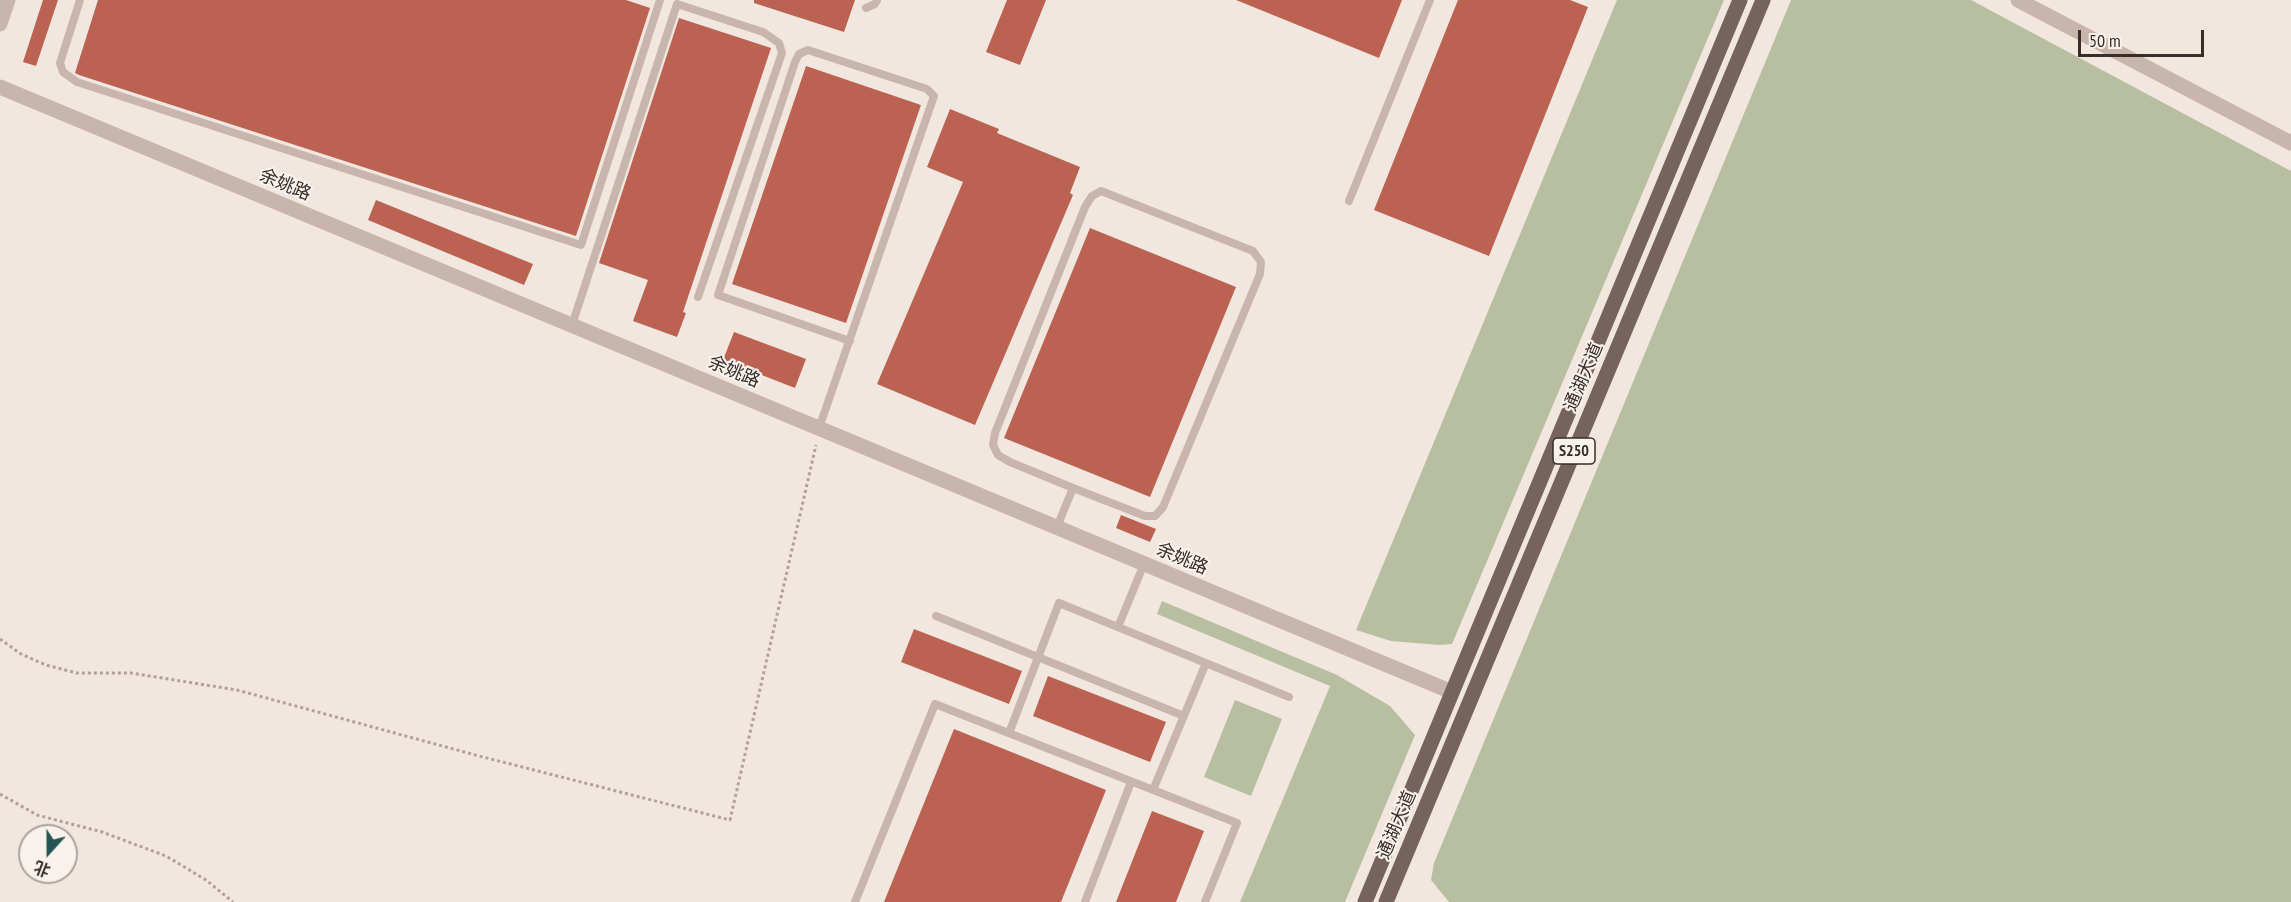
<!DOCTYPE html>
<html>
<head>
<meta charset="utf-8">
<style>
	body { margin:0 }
	#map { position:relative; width:2291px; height:902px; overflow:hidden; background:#f1e7df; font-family:"PT Sans Narrow","Noto Sans SC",sans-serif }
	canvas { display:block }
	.north { position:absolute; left:18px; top:824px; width:60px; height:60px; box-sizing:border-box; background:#f9f1eb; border:2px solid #aba39e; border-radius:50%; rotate:201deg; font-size:16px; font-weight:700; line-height:24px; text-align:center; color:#372d2a }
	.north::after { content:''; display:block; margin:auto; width:21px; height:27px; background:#235553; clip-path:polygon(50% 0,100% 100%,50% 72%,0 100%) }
	.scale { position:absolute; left:2078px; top:30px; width:126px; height:27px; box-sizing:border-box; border:3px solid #372d2a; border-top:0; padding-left:8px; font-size:18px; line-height:21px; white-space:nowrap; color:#372d2a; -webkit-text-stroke:4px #f9f1eb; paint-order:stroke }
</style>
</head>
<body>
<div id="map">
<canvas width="2291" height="902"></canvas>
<div class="north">北</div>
<div class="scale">50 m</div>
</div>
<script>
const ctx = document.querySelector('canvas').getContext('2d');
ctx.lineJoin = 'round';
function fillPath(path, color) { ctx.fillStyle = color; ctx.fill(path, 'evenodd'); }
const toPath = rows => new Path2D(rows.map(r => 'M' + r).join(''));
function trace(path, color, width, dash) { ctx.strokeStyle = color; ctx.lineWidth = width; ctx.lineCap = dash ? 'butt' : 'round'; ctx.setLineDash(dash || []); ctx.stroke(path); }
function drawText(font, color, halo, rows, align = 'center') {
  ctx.font = font + ' "PT Sans Narrow","Noto Sans SC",sans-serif'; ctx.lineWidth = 4.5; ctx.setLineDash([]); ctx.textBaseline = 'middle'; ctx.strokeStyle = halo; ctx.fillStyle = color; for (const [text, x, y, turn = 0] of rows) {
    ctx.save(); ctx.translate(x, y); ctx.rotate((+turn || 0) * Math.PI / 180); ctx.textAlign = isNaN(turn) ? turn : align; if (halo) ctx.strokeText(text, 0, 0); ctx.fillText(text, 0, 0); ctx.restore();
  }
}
fillPath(toPath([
	[1617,0,1724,0,1452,644,1439,645,1391,641,1356,630],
	[1791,0,1971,0,2291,171,2291,902,1449,902,1431,880,1434,863],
	[1162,601,1337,675,1390,706,1415,735,1345,902,1240,902,1330,686,1157,614],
	[1235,700,1282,719,1251,796,1204,777]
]), '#b7bfa0');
fillPath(toPath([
	[43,0,58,0,36,66,23,62],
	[98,0,626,0,650,8,576,236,79,75,75,73],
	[754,0,855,0,844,32,754,3],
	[1007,0,1046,0,1020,65,986,52],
	[1236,0,1402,0,1379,58],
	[1458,0,1570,0,1588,7,1489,256,1374,210],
	[679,18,771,48,683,312,686,313,677,337,633,321,648,280,599,263],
	[806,66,921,105,846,323,732,284],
	[950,109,999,129,997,133,1080,167,1070,193,1073,195,975,425,877,384,963,182,927,167],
	[376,200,533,264,524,285,368,220],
	[1090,228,1236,287,1150,497,1004,438],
	[734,332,806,359,795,388,723,360],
	[1121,515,1156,529,1150,542,1116,528],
	[914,629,1022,671,1009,704,901,662],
	[1048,676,1166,722,1150,762,1033,716],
	[954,729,1106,790,1061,902,884,902],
	[1152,811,1204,831,1176,902,1116,902]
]), '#bb6253');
trace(toPath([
	[0,639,21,654,46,665,77,673,131,673,237,690,479,756,730,820,816,445],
	[0,794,37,815,102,832,166,856,206,880,233,902]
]), '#b4a096', 3, [3, 3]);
trace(toPath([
	[80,0,60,63,63,72,77,82,581,245,660,0],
	[866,8,875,4,877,0],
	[1349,201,1430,0],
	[572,325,677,4,763,32,779,43,782,53,698,297],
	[819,428,934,96,927,89,808,50,799,54,795,62,718,295,850,341],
	[1057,527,1073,488,1145,516,1155,516,1163,507,1260,274,1261,262,1253,251,1101,191,1092,196,1085,207,995,433,993,445,998,455,1010,462,1073,488],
	[936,616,1184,716],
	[1118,627,1144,564],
	[1009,733,1059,603,1289,697],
	[1153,790,1206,663],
	[855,902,935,704,1237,823,1205,902],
	[1085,902,1131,782]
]), '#c8b6ac', 8);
trace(toPath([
	[0,24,8,0],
	[0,87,1452,692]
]), '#c8b6ac', 15);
trace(toPath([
	[2018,0,2291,143]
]), '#c8b6ac', 15);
trace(toPath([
	[1365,902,1740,0],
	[1386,902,1763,0]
]), '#77635d', 15);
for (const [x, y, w] of [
	[1574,451,42]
]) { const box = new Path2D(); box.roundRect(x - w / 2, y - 13, w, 26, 4.5); ctx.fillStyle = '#f9f1eb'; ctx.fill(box); trace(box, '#372d2a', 1.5); }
drawText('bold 16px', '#372d2a', null, [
	["S250",1574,451]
]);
drawText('18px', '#372d2a', '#f9f1eb', [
	["余姚路",285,185,23],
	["余姚路",734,372,23],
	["通湖大道",1584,377,-67],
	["余姚路",1182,559,23],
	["通湖大道",1397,825,-67]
]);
</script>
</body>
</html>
